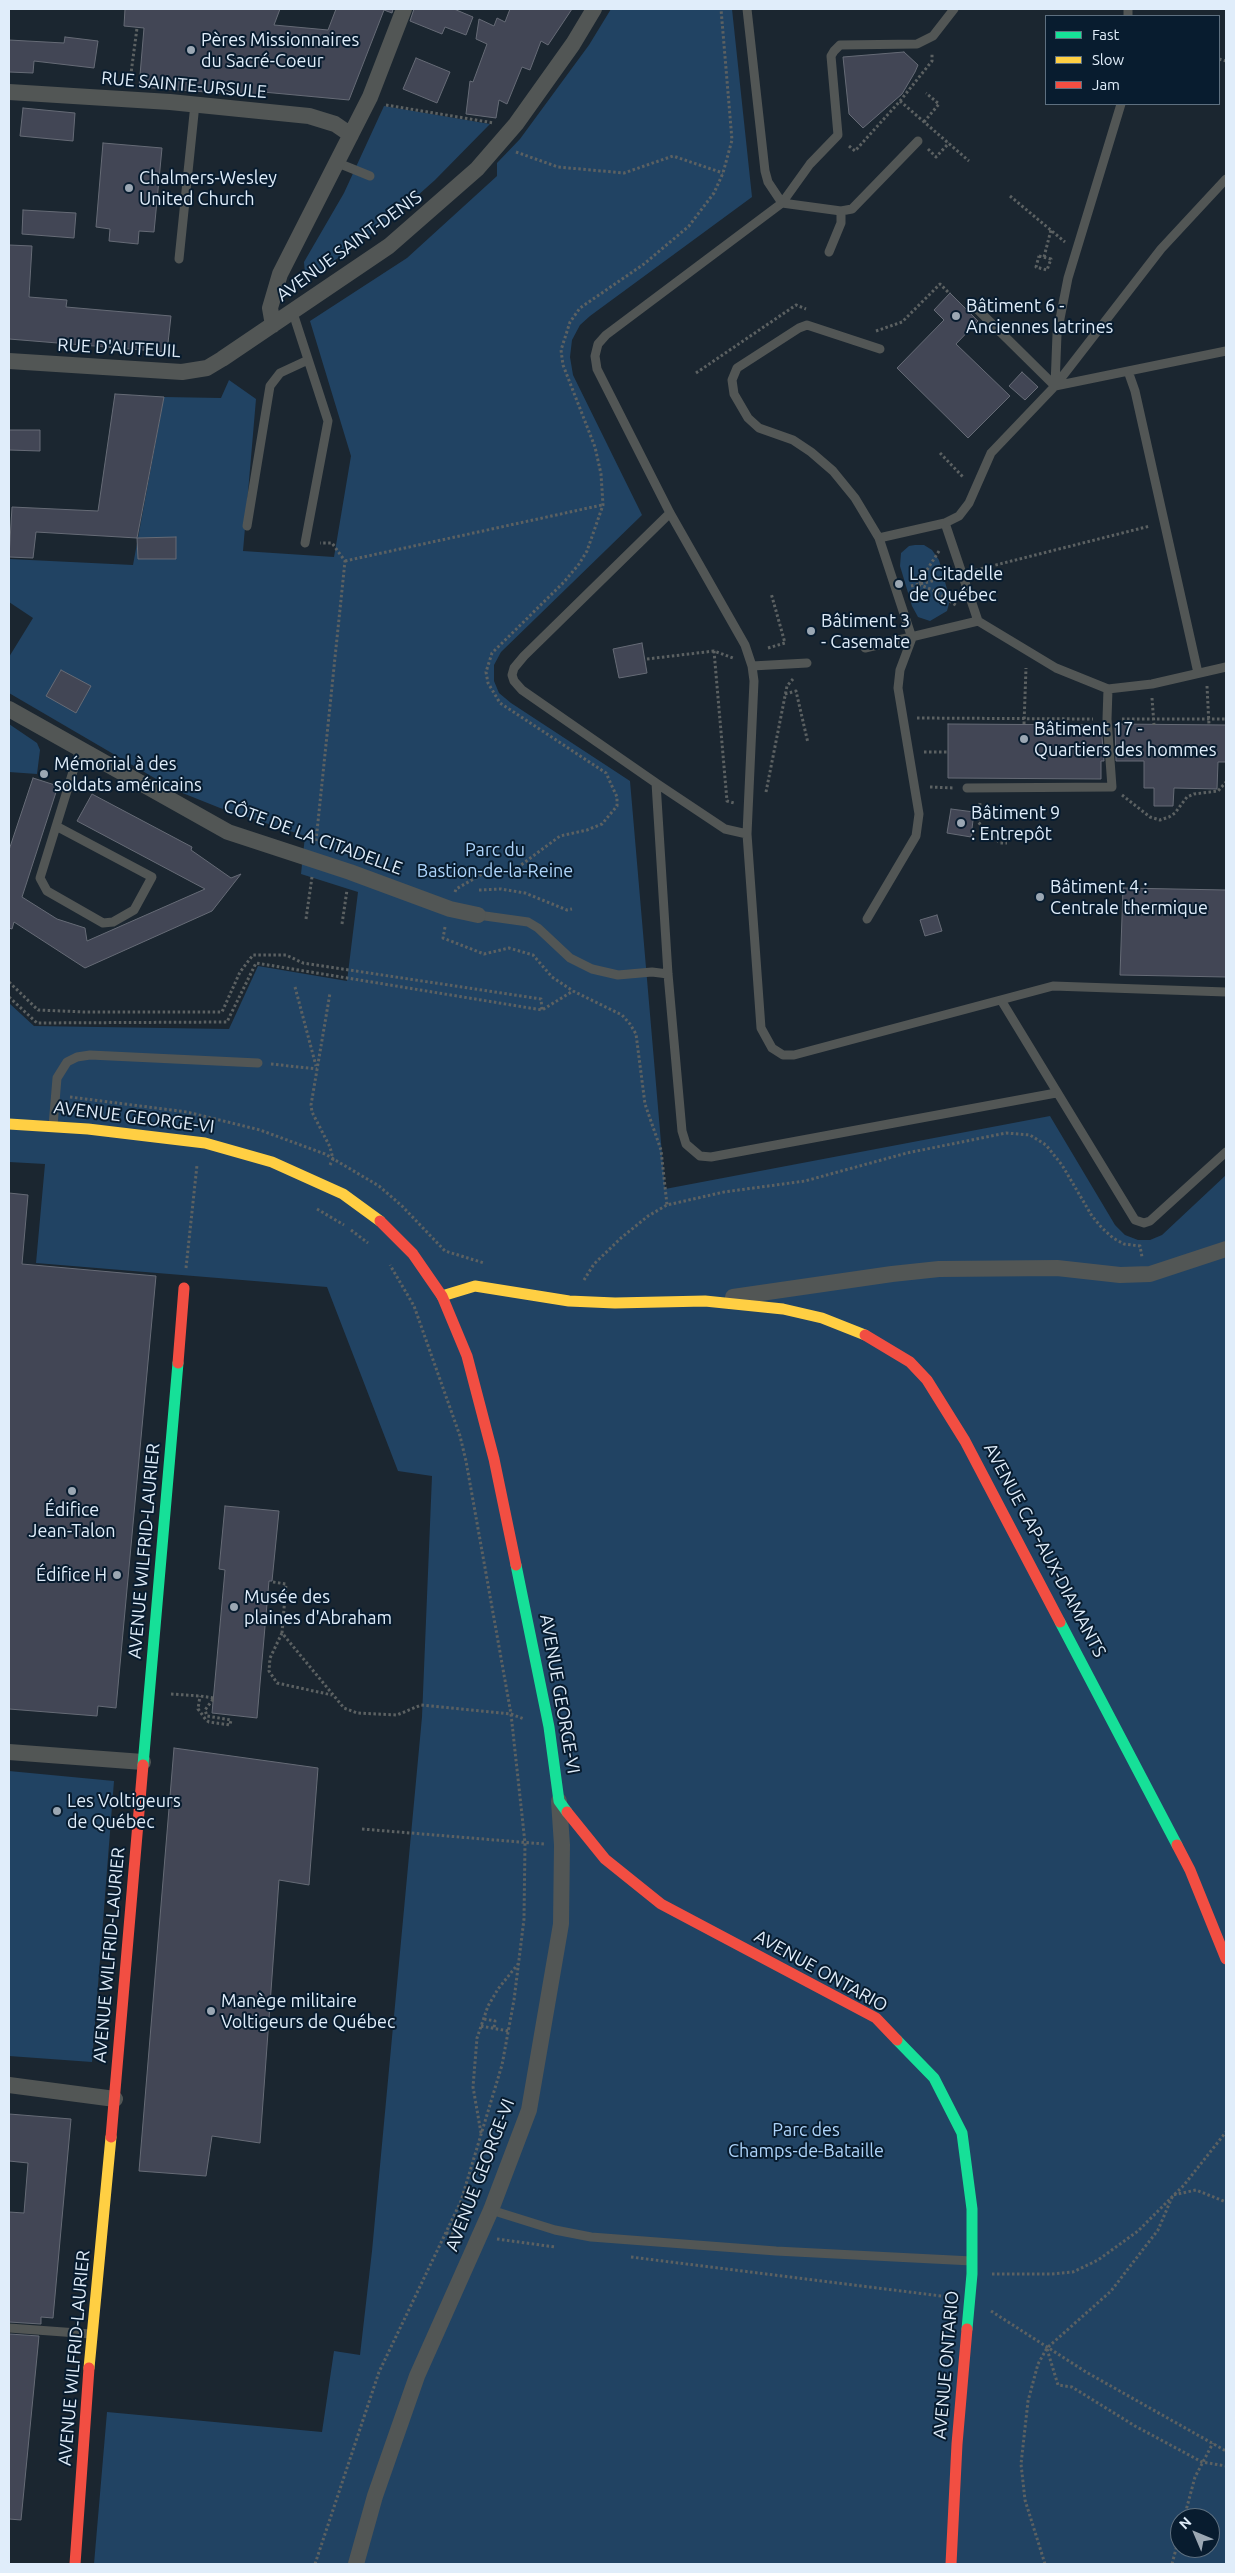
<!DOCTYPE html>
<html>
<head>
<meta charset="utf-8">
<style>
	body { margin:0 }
	#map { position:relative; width:1235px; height:2573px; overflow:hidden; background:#1b2630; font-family:Ubuntu,sans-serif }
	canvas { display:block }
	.frame { position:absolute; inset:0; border:10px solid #e0edfa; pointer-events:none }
	.legend { position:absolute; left:1045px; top:15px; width:175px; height:90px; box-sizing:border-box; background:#081c2f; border:1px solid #5e7080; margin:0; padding:6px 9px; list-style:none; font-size:15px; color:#e0edfa }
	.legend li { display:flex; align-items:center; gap:10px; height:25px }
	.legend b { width:25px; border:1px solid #5e7080 }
	.north { position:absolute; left:1170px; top:2508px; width:50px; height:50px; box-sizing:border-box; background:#081c2f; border:1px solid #5e7080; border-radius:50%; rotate:315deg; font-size:14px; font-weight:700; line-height:20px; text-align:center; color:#e0edfa }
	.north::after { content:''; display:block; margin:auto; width:18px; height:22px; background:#9ba7b3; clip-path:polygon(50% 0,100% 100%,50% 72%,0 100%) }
</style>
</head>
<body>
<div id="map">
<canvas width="1235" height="2573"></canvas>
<div class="frame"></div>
<ul class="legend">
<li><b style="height:6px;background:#16e098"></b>Fast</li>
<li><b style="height:6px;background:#ffcf43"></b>Slow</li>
<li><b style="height:6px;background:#f24e42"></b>Jam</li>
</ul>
<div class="north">N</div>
</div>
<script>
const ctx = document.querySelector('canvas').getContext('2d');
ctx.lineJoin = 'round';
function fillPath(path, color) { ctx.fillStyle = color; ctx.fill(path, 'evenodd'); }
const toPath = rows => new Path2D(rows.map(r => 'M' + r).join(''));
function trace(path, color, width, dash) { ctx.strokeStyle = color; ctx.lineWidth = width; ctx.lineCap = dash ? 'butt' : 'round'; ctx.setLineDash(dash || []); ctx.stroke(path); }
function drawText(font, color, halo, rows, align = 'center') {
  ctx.font = font + ' Ubuntu,sans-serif'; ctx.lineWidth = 4; ctx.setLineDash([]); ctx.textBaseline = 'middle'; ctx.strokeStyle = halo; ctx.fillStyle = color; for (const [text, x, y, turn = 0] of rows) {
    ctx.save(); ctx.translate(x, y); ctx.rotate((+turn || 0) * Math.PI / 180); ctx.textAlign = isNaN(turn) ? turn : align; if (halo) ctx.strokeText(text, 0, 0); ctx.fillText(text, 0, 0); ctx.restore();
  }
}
fillPath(toPath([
	[611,9,732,9,752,197,590,316,580,325,572,340,570,357,573,375,642,515,501,652,494,665,494,681,499,693,511,703,630,781,665,1189,1050,1116,1115,1225,1125,1235,1138,1240,1150,1240,1162,1235,1226,1175,1226,2564,94,2564,107,2412,322,2432,334,2351,360,2355,372,2251,422,1717,432,1476,398,1471,327,1287,36,1263,45,1164,9,1162,9,1003,34,1026,229,1029,258,966,347,981,358,892,301,874,305,836,220,808,175,790,9,693,9,657,33,618,9,602,9,559,133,565,164,397,221,398,229,380,256,399,243,551,334,557,351,456,310,321,407,258,497,176,497,163,520,139,589,45],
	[1180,2518,1210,2518,1210,2548,1180,2548],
	[384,106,490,124,435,180,389,221,316,274,311,276,305,274,304,262,344,193],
	[915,545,924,545,932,550,939,560,950,600,947,611,930,621,918,617,912,606,900,566,901,553,909,546],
	[9,724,37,743,40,750,37,774,9,772],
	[9,1771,114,1781,92,2062,9,2056]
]), '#214363');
const building = toPath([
	[125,9,280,9,274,25,328,30,336,9,393,9,392,13,384,10,349,100,263,92,263,97,221,90,220,93,139,87,144,28,124,26,125,9],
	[414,9,454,9,473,17,466,35,445,27,442,34,410,21,414,9],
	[510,9,572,9,548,45,541,41,530,70,522,67,507,104,499,100,496,118,466,114,470,81,473,82,487,44,476,39,479,19,494,26,497,18,505,22,510,9],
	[65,37,98,41,94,68,34,61,33,73,9,72,9,40,64,43,65,37],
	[904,52,918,65,915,72,902,94,863,128,849,114,843,57,904,52],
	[416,58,450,72,437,103,403,89,416,58],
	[23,108,75,113,73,141,20,136,23,108],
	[103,143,162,148,154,232,139,231,138,244,109,241,110,229,96,227,103,143],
	[23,210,76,213,74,238,22,234,23,210],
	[9,245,32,246,29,297,67,300,66,307,171,316,167,352,9,339,9,245],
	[950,293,978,321,956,344,1010,396,968,438,897,368,944,320,934,310,950,293],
	[1022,372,1038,387,1025,400,1009,386,1022,372],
	[115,394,164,397,137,538,36,532,33,558,9,557,12,507,98,511,115,394],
	[9,430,40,430,40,451,9,450,9,430],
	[176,537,176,559,138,559,137,538,176,537],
	[642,643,647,673,619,678,613,649,642,643],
	[61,670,91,686,76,713,46,696,61,670],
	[948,724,1101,725,1104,761,1101,761,1101,779,948,778,948,724],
	[1115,724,1226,725,1226,762,1218,762,1217,789,1174,788,1173,806,1154,806,1154,788,1144,788,1144,761,1116,761,1115,724],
	[33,778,58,786,22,897,57,919,85,928,87,941,205,889,77,821,92,794,192,847,191,850,231,878,241,874,212,911,85,968,14,922,12,929,9,928,9,850,33,778],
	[951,809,974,812,971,837,947,833,951,809],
	[1123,888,1226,890,1226,977,1120,975,1123,888],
	[937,915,942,931,925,936,920,920,937,915],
	[9,1193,28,1195,22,1264,156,1276,116,1708,98,1706,97,1716,9,1709,9,1193],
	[225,1506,279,1511,272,1581,269,1581,257,1718,212,1713,225,1570,219,1569,225,1506],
	[174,1748,318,1768,309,1885,279,1880,260,2143,212,2136,206,2176,139,2171,174,1748],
	[9,2114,71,2119,53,2318,41,2317,41,2324,9,2322,9,2212,24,2213,28,2163,9,2161,9,2114],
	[9,2334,39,2336,21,2520,9,2519,9,2334]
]);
fillPath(building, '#424655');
trace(building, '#666b76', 1);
trace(toPath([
	[1219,59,1226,61],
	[130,81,137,28],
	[900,101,969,161],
	[386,105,494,123],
	[924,122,939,104,926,93],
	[849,146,855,151,900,101,932,61,932,53],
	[928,149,936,157,949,143],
	[516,152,558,167,624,173,673,156,723,173],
	[1010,196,1065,242],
	[1039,256,1051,259,1047,270,1036,267,1039,256],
	[1044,257,1051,230],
	[876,331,902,322,940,284,948,292],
	[696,373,796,305,806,309],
	[940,453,964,478],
	[939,551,918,584,935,591,957,606],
	[345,561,602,505],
	[976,570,1150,526],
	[911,586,949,577],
	[768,648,785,643,771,593],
	[714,651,727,801,734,803],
	[647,659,714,651,733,658],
	[1207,686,1209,725],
	[785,694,796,691,808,743],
	[1152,698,1154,725],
	[917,718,1093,719],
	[1122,719,1226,719],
	[1024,724,1026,668],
	[924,752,948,752],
	[930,787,954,788],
	[766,792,787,686,793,679],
	[1122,795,1150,817,1160,820,1169,817,1175,813,1187,797,1194,794,1218,791,1226,782],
	[980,803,978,822,1000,843,1007,843],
	[316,841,345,561,332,543,320,543],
	[479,890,501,889,525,893,567,910,572,909],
	[455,892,456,889,484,873,501,874,517,868,560,836,587,830,602,824,617,806,617,797,606,773,500,703,488,683,486,672,492,653,564,582,579,564,587,551,603,505,601,474,595,447,563,365,561,350,570,322,580,308,644,264,689,226,714,193,723,173,732,140,721,9],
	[306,919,312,877],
	[342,924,347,890],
	[445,927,443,938,484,954,509,948,533,955,552,977,573,991,622,1015,630,1024,636,1034,645,1104,661,1150,667,1205],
	[9,982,38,1010,85,1012,222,1012,240,972,253,955,286,955,303,963,541,999,542,1010],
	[295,987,316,1066],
	[9,997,37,1023,227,1022,256,963,542,1010,573,991],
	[271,1064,317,1069],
	[70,1097,187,1112,260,1130,325,1154,379,1186,402,1206,445,1251,484,1263],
	[330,1165,333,1159,330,1147,312,1112,311,1105,330,993],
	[317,1209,344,1225],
	[351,1230,368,1243],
	[186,1268,197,1165],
	[584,1280,594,1264,621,1238,648,1216,667,1205,724,1192,805,1181,907,1153,1006,1133,1030,1135,1046,1145,1062,1165,1092,1216,1102,1228,1113,1238,1124,1244,1140,1246,1142,1257],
	[273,1582,286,1584,282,1633,344,1708,357,1713,397,1715,421,1705,511,1714,524,1719],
	[282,1633,270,1658,269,1671,277,1683,332,1695],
	[171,1694,200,1696,214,1698,205,1710,207,1716,231,1720,230,1725,209,1722,206,1720,198,1709,200,1696],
	[362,1829,544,1844],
	[484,2019,495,2021,494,2028],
	[481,2026,508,2031],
	[481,2133,473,2087,477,2038,488,2006,498,1989,518,1964],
	[446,2233,461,2235],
	[497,2239,555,2247],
	[631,2257,949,2297],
	[992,2274,1051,2274,1073,2272,1098,2260,1138,2231,1184,2185,1226,2132],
	[991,2311,1086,2372,1226,2451],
	[1047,2349,1058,2385,1072,2387,1135,2426,1202,2462,1226,2466],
	[1184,2518,1195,2477,1213,2443],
	[315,2564,379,2372,461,2201,502,2065,514,2000,524,1919,525,1843,511,1714,466,1461,460,1436,414,1306,390,1265],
	[1045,2564,1025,2500,1021,2464,1028,2401,1038,2364,1047,2348,1111,2291,1158,2230,1173,2195,1196,2190,1226,2202],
	[1172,2564,1180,2534]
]), '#5c6162', 3, [2.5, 2.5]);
trace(toPath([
	[747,9,765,171,768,182,782,203,841,211,852,209,918,141],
	[954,9,933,36,917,44,840,45,834,51,831,56,838,135,810,164,782,203,606,335,598,344,595,356,597,369,670,513,745,645,752,666,754,681,747,834,761,1028,772,1048,783,1055,794,1055,1053,986,1226,992],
	[1128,16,1128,9],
	[338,163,370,176],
	[829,252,841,223,841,211],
	[179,259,195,104],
	[972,304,1055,386],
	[293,313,328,421,305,543],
	[1128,371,1135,391,1198,673],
	[1055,386,1057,334,1068,278,1121,104],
	[1055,386,1161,249,1226,179],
	[670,513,524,656,514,668,512,675,514,681,522,690,656,783,668,974,682,1131,686,1144,700,1156,711,1157,1056,1093],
	[945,523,978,621],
	[247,526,270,386,280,373,308,360],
	[879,538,945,523,959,516,969,503,991,453,1055,386,1226,351],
	[865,648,978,621,1056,668,1108,689,1152,684,1226,667],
	[752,666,807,663],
	[656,783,725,829,747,834],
	[967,788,1112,787,1107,719,1108,689],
	[56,826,152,877,134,910,113,922,103,923,47,891,40,878,80,749],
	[478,915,528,922,538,928,570,958,592,969,618,975,652,972,668,974],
	[867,919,916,836,919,814,898,688,900,670,912,638,879,538,855,498,833,471,811,452,793,440,759,428,748,418,734,394,732,380,737,368,799,328,807,325,880,349],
	[1001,1000,1135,1220,1144,1223,1150,1221,1226,1152],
	[53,1126,57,1078,67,1062,77,1057,90,1055,258,1063],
	[491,2210,555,2230,591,2237,776,2251,972,2261],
	[9,2328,91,2334]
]), '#525655', 9);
trace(toPath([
	[9,92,170,102,309,116,335,124,351,135],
	[273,325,270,308,280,274,370,97,404,9],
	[9,361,182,372,207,368,222,359,389,246,477,169,516,124,573,44,594,9],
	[9,709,228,832,350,872,450,909,478,915],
	[733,1297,892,1274,939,1269,1057,1268,1120,1275,1150,1274,1226,1249],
	[9,1752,143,1762],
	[9,2085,115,2099],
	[356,2564,375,2496,417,2376,491,2210,529,2110,561,1924,562,1845,559,1801]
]), '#525655', 16);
trace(toPath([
	[516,1565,549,1727,559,1801,567,1812],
	[1060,1622,1177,1845],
	[143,1765,178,1363],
	[897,2040,934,2078,962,2133,972,2209,972,2274,967,2329]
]), '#16e098', 11);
trace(toPath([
	[9,1124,88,1129,205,1143,272,1162,343,1194,380,1221],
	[442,1296,475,1286,569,1301,615,1303,705,1301,783,1309,822,1318,865,1335],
	[89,2368,111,2137]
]), '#ffcf43', 11);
trace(toPath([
	[380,1221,413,1254,442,1296,467,1356,494,1459,516,1565],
	[865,1335,910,1362,927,1380,965,1441,1060,1622],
	[178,1363,184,1288],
	[567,1812,605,1859,661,1904,876,2018,897,2040],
	[1177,1845,1190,1870,1226,1959],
	[111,2137,143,1765],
	[75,2564,89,2368],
	[951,2564,957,2444,967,2329]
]), '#f24e42', 11);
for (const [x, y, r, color] of [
	[191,50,5,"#9ba7b3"],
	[129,188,5,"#9ba7b3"],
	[956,316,5,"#9ba7b3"],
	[899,584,5,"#9ba7b3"],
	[811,631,5,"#9ba7b3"],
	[1024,739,5,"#9ba7b3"],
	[44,774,5,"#9ba7b3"],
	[961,823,5,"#9ba7b3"],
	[1040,897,5,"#9ba7b3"],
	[72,1491,5,"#9ba7b3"],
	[117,1575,5,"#9ba7b3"],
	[234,1607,5,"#9ba7b3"],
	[57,1811,5,"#9ba7b3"],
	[211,2011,5,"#9ba7b3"]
]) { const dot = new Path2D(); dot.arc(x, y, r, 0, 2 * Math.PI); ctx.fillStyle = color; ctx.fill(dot); trace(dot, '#081c2f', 2); }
drawText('18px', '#e0edfa', '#081c2f', [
	["Pères Missionnaires",201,40],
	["du Sacré-Coeur",201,61],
	["Chalmers-Wesley",139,178],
	["United Church",139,199],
	["Bâtiment 6 -",966,306],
	["Anciennes latrines",966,327],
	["La Citadelle",909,574],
	["de Québec",909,595],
	["Bâtiment 3",821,621],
	["- Casemate",821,642],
	["Bâtiment 17 -",1034,729],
	["Quartiers des hommes",1034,750],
	["Mémorial à des",54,764],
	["soldats américains",54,785],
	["Bâtiment 9",971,813],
	[": Entrepôt",971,834],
	["Bâtiment 4 :",1050,887],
	["Centrale thermique",1050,908],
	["Édifice",72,1510,"center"],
	["Jean-Talon",72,1531,"center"],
	["Édifice H",107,1575,"right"],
	["Musée des",244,1597],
	["plaines d'Abraham",244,1618],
	["Les Voltigeurs",67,1801],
	["de Québec",67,1822],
	["Manège militaire",221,2001],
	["Voltigeurs de Québec",221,2022]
], 'left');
drawText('18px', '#e0edfa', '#081c2f', [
	["RUE SAINTE-URSULE",184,85,5],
	["AVENUE SAINT-DENIS",349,246,-36],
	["RUE D'AUTEUIL",119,348,3],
	["CÔTE DE LA CITADELLE",313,837,20],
	["AVENUE GEORGE-VI",134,1117,7],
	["AVENUE CAP-AUX-DIAMANTS",1045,1550,62],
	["AVENUE WILFRID-LAURIER",144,1551,-85],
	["AVENUE GEORGE-VI",560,1694,80],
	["AVENUE WILFRID-LAURIER",109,1955,-85],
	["AVENUE ONTARIO",821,1971,29],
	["AVENUE GEORGE-VI",480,2175,-69],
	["AVENUE WILFRID-LAURIER",74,2358,-85],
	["AVENUE ONTARIO",946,2365,-85]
]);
drawText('18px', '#aed4fa', '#081c2f', [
	["Parc du",495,850],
	["Bastion-de-la-Reine",495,871],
	["Parc des",806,2130],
	["Champs-de-Bataille",806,2151]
]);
</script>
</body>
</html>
